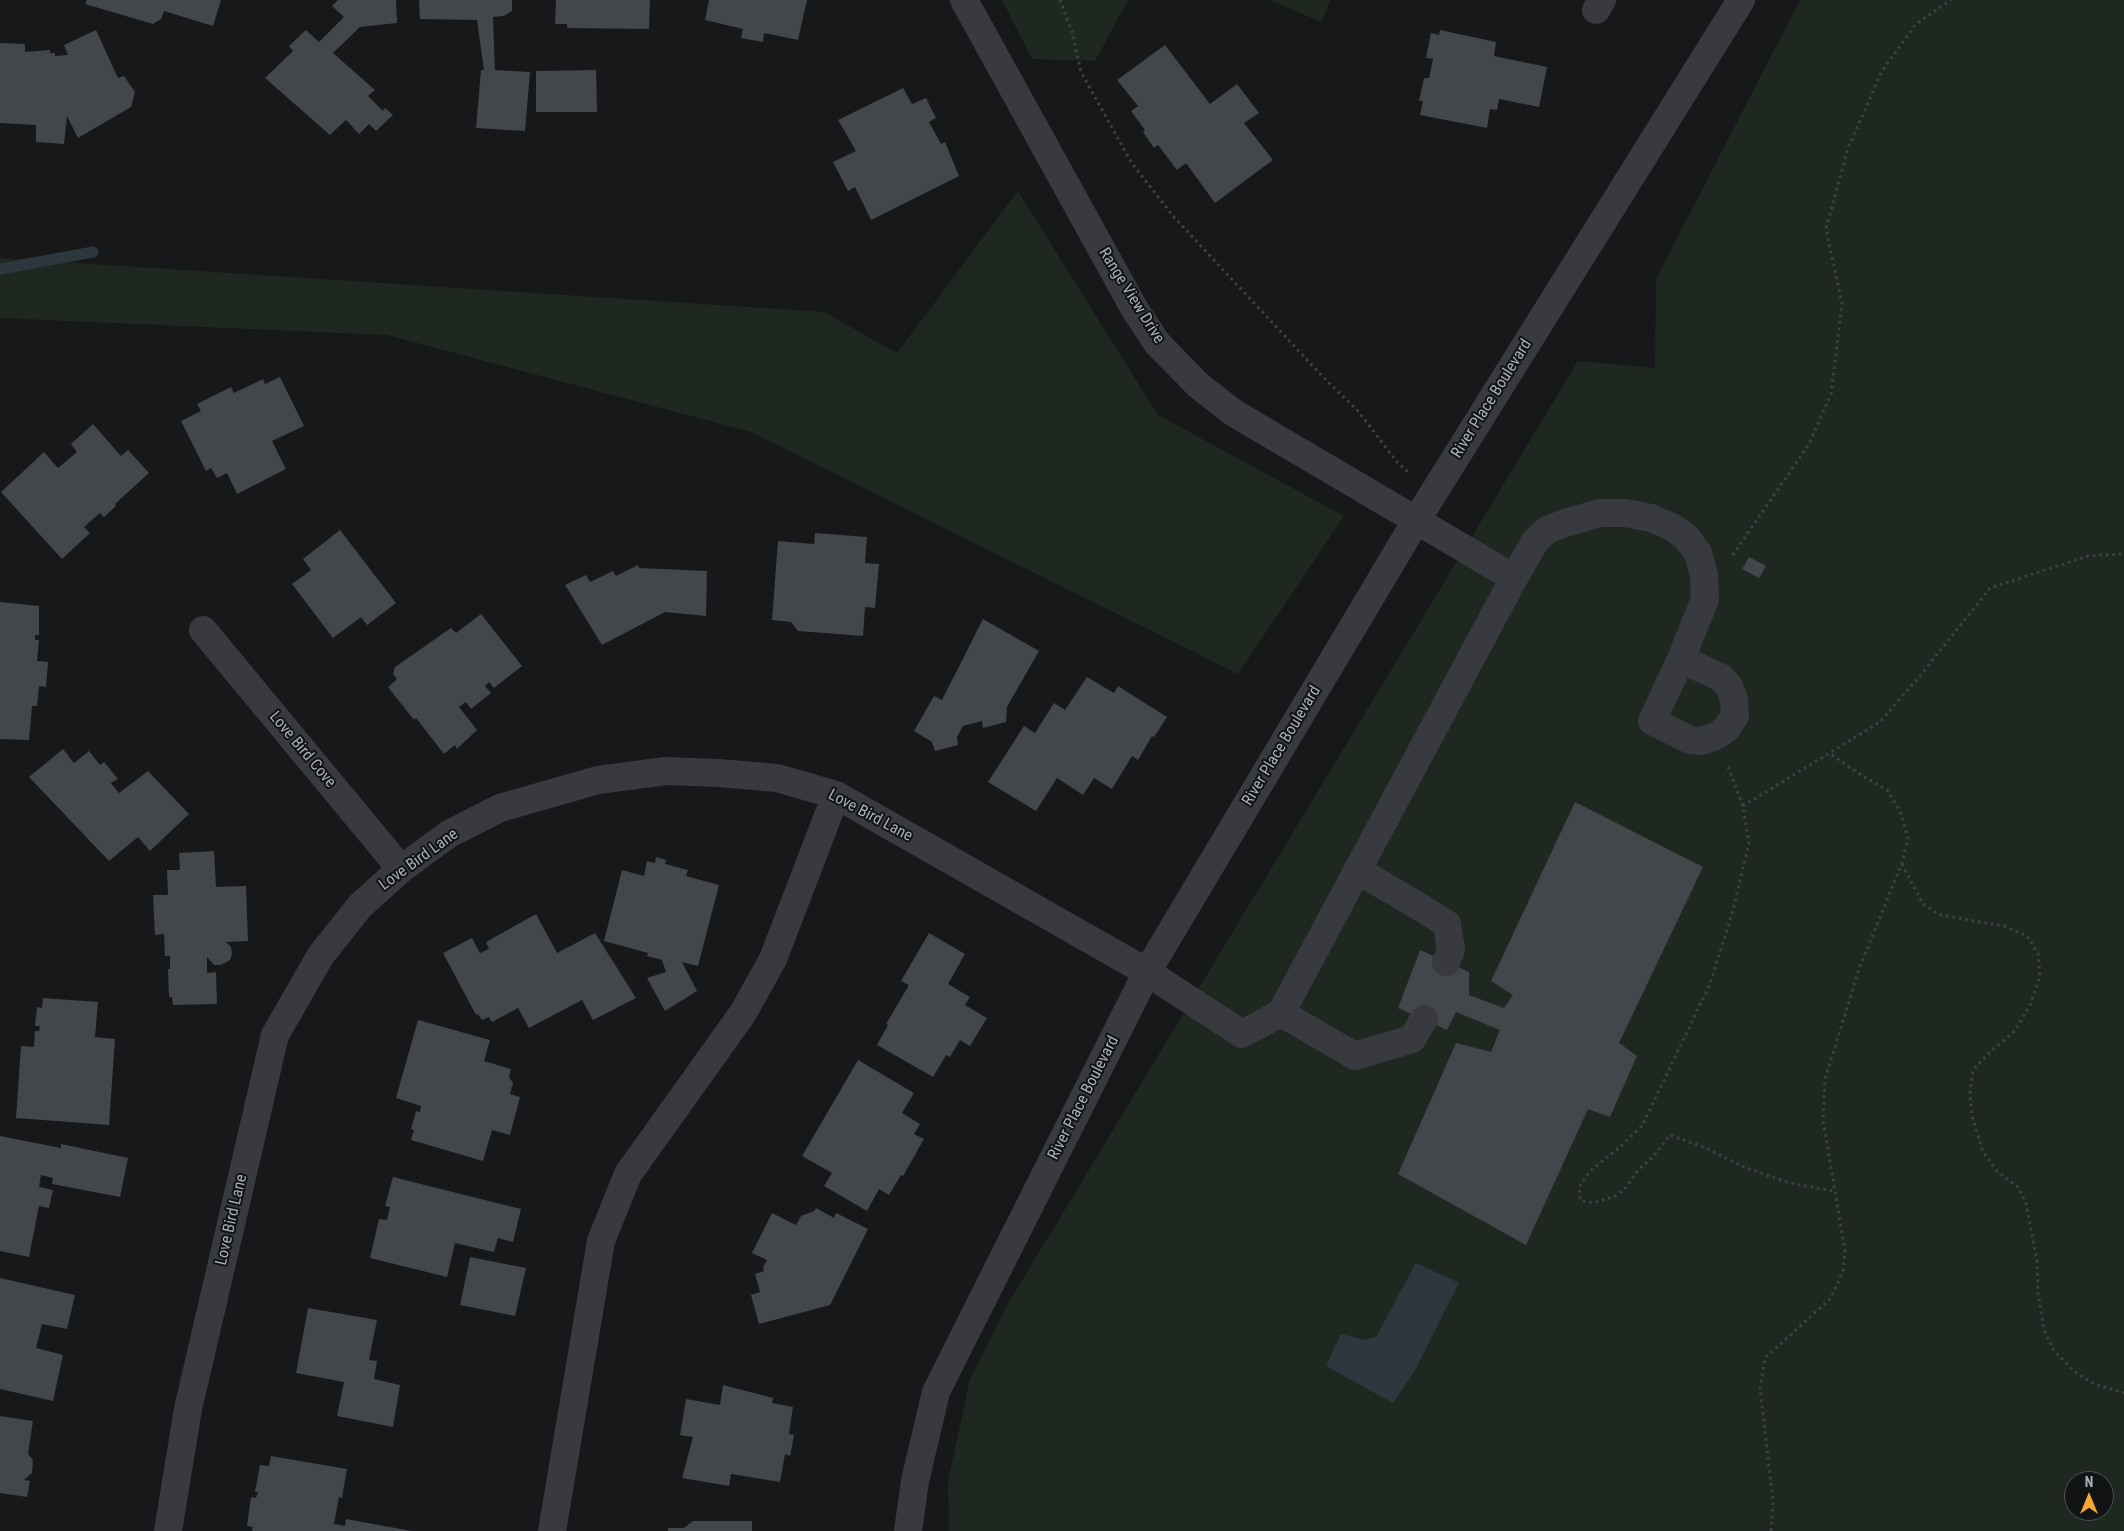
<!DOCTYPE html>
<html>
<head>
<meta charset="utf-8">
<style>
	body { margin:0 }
	#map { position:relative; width:2124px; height:1531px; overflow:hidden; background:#17181a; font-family:"Roboto Condensed",sans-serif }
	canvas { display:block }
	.north { position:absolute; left:2064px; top:1471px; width:50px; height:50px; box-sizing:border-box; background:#121315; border:1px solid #4e5257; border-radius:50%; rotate:0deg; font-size:14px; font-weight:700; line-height:20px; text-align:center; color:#a9b0ba }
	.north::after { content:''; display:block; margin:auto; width:18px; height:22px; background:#f5a734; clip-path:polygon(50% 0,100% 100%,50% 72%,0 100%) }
</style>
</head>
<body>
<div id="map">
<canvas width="2124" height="1531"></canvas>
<div class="north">N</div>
</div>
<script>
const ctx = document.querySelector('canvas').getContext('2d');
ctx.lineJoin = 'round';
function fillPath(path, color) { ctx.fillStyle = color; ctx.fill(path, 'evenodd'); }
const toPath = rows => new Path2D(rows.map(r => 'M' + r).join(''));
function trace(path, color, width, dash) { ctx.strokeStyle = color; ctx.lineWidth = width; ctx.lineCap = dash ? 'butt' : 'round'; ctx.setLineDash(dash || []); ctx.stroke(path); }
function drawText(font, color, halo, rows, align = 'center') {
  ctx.font = font + ' "Roboto Condensed",sans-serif'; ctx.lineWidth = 4; ctx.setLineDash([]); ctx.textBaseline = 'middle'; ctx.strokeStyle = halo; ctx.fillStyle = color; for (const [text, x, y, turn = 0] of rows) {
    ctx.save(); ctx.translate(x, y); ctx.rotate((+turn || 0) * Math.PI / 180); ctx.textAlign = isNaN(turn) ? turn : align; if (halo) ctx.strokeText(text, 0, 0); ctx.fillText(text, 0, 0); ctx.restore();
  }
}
fillPath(toPath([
	[1002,0,1128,0,1095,61,1032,59],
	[1269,0,1330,0,1322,22],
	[1800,0,2124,0,2124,1531,949,1531,948,1481,970,1379,1006,1307,1578,361,1655,368,1656,279],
	[2074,1481,2104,1481,2104,1511,2074,1511],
	[1018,191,1158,415,1344,516,1238,674,751,432,387,335,0,318,0,258,824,312,897,353]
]), '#1f2820');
fillPath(toPath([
	[1416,1263,1459,1283,1414,1372,1393,1403,1326,1366,1341,1334,1364,1340,1376,1337]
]), '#2d383e');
trace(toPath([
	[0,269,93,252]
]), '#2d383e', 11);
fillPath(toPath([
	[87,0,221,0,213,26,164,11,161,19,153,24,85,4],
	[338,0,396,0,397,23,360,27,333,53,375,90,368,96,383,111,385,108,393,115,376,131,369,124,359,134,346,120,330,135,265,78,293,51,289,46,306,30,319,42,344,17,332,6],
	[419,0,512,0,512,11,504,16,493,17,495,70,530,72,525,131,476,128,481,70,484,70,477,20,420,19],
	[556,0,650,0,649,29,567,28,567,24,555,24],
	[709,0,807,0,798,40,764,33,763,42,741,38,743,29,705,20],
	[96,30,118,78,124,76,135,92,131,107,78,138,67,116,64,144,36,142,36,125,0,123,0,43,25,44,25,52,50,50,50,53,55,53,55,56,68,55,64,45],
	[1440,30,1496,42,1494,56,1547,67,1539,107,1499,99,1497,110,1490,109,1487,128,1420,115,1423,101,1419,101,1424,78,1429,78,1433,59,1426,58,1431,33,1439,35],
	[1165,45,1210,104,1237,84,1259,113,1244,123,1273,160,1215,203,1186,163,1177,170,1158,145,1154,148,1143,132,1145,130,1131,111,1138,106,1117,80],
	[596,70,597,112,536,112,536,71],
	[903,88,912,104,926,98,936,118,929,122,941,144,945,142,959,176,871,220,855,187,848,191,833,162,856,151,838,120],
	[280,377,304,426,272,441,286,469,237,494,227,473,217,478,211,468,206,471,181,421,201,411,197,404,231,387,234,393,263,379,265,384],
	[93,424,121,456,128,450,149,473,115,504,116,506,104,517,100,513,84,527,90,533,62,559,1,492,44,452,58,468,77,452,71,444],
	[340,530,396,603,367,625,361,617,333,638,292,584,311,570,303,559],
	[815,533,867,537,865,563,879,564,875,608,865,607,863,636,798,631,791,622,772,620,778,541,814,544],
	[1749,557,1766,566,1759,578,1742,569],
	[638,565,639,568,707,571,706,616,665,612,602,645,565,585,586,575,590,582,613,571,616,576],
	[0,602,39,606,39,635,35,635,35,640,39,640,37,661,48,662,46,687,39,686,37,706,32,706,29,740,0,739],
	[481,614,522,666,494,688,489,682,485,686,491,693,471,709,466,702,459,707,477,730,457,749,455,745,444,754,416,718,414,720,388,687,397,679,393,674,395,667,451,628,456,633],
	[983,619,1039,651,1007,707,1006,722,983,728,982,721,963,726,957,737,958,745,935,751,932,742,914,731,934,696,942,700],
	[1087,677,1114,693,1118,686,1167,717,1154,737,1152,736,1138,760,1132,756,1112,789,1094,778,1083,795,1057,778,1036,811,988,782,1024,726,1035,733,1054,703,1065,710],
	[63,749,74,763,89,751,100,765,104,762,118,779,111,783,119,793,148,771,189,814,150,851,138,837,109,861,29,777],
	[1575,802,1703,867,1619,1043,1637,1056,1610,1117,1588,1109,1526,1245,1398,1174,1456,1043,1491,1052,1500,1030,1456,1012,1447,1030,1398,1008,1420,950,1469,972,1469,995,1504,1008,1513,995,1491,981],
	[214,851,216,887,246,886,248,941,226,942,231,947,232,954,230,960,221,965,214,965,207,957,207,973,216,972,217,1004,173,1005,172,997,169,997,168,969,170,969,170,956,165,956,164,934,155,935,153,895,168,895,167,870,180,870,179,853],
	[656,857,666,860,665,864,688,870,686,876,719,885,698,966,682,962,697,991,665,1011,647,978,666,972,662,960,647,956,648,953,604,941,622,870,644,876,647,861,655,863],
	[536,914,557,953,595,933,636,998,593,1020,582,1000,529,1028,518,1008,492,1022,489,1017,482,1020,478,1014,476,1015,443,953,472,938,480,953,489,949,486,942],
	[929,933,965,954,948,984,970,997,965,1005,987,1018,970,1046,960,1040,950,1057,946,1055,933,1077,877,1045,888,1025,886,1024,909,985,901,981],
	[43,998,98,1002,95,1037,115,1039,109,1125,16,1118,21,1046,34,1047,35,1031,39,1031,40,1026,35,1026,37,1007,42,1008],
	[418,1020,490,1040,484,1061,511,1069,509,1077,513,1083,510,1094,520,1097,510,1135,492,1130,483,1161,411,1140,414,1130,411,1129,416,1111,420,1112,421,1106,396,1098],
	[858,1060,914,1093,902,1113,920,1124,914,1134,924,1139,903,1176,901,1175,889,1195,879,1189,867,1211,824,1186,832,1173,802,1156],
	[0,1136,61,1148,61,1144,128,1158,120,1197,52,1184,53,1178,41,1175,39,1187,53,1190,49,1208,39,1206,29,1257,0,1251],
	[393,1177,521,1209,513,1242,498,1238,494,1252,455,1243,447,1277,370,1258,379,1219,387,1220,390,1207,385,1206],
	[816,1208,834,1218,836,1213,868,1229,830,1305,759,1324,751,1295,760,1292,755,1274,764,1271,763,1268,767,1260,752,1253,772,1213,796,1225,801,1216,814,1211],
	[470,1257,526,1268,515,1316,460,1305],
	[0,1278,75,1295,67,1329,42,1324,36,1348,63,1355,53,1401,0,1389],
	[308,1308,377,1320,369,1360,377,1361,374,1379,400,1385,393,1427,337,1416,344,1382,296,1373],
	[723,1385,773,1398,772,1403,793,1407,789,1434,794,1435,790,1456,785,1454,780,1482,731,1474,729,1486,682,1478,693,1437,680,1435,686,1399,720,1405],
	[0,1416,33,1421,28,1454,33,1460,32,1473,24,1480,30,1481,27,1497,0,1493],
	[271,1456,347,1469,342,1498,339,1497,334,1524,345,1526,346,1519,412,1531,252,1531,253,1527,247,1526,251,1497,256,1498,258,1492,255,1492,260,1465,269,1466],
	[693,1521,752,1521,752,1531,668,1531,668,1528,684,1528]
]), '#43464a');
trace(toPath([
	[1060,0,1072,32,1081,72,1131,162,1173,216,1322,376,1358,411,1397,462,1408,472],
	[1733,555,1809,444,1831,394,1842,303,1826,229,1848,148,1882,71,1916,24,1951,0],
	[1728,767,1743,806,1749,843,1732,914,1710,984,1642,1126,1621,1146,1589,1172,1579,1187,1580,1200,1593,1203,1615,1196,1624,1190,1638,1170,1653,1157,1670,1135,1706,1148,1746,1168,1769,1176,1794,1184,1834,1191],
	[1743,806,1880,722,1924,671,1990,588,2088,556,2124,554],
	[1902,864,1923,904,1940,915,2004,926,2027,936,2038,954,2040,977,2030,1005,2015,1031,1990,1052,1973,1070,1970,1092,1972,1116,1983,1152,1996,1170,2018,1187,2026,1203,2037,1261,2038,1293,2044,1330,2054,1351,2075,1372,2094,1384,2124,1393],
	[1771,1531,1773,1502,1760,1388,1765,1358,1831,1298,1843,1271,1845,1251,1823,1120,1825,1079,1859,969,1902,863,1908,838,1900,811,1887,790,1858,773,1829,753]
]), '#3e4146', 3, [2.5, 4]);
trace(toPath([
	[1596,10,1602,0],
	[1514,578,1536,540,1547,530,1565,523,1600,513,1625,513,1651,518,1672,527,1686,537,1698,553,1704,575,1705,599,1681,659,1652,721,1690,740,1701,741,1716,736,1726,729,1735,716,1734,700,1730,688,1722,678,1681,659],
	[203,630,401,869],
	[1357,870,1420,907,1447,924,1451,950,1446,962],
	[1281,1013,1355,1056,1412,1039,1424,1019],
	[168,1531,188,1409,275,1035,321,955,360,906,401,869,449,834,500,808,598,780,666,771,718,773,777,778,836,795,1147,972,1242,1034,1281,1013,1514,578,1234,413,1198,385,1157,343,1134,308,964,0],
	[552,1531,601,1241,628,1174,743,1013,773,959,836,795],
	[908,1531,915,1481,936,1392,1147,972,1416,521,1741,0]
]), '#383a3f', 28);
drawText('16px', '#a9b0ba', '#121315', [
	["Range View Drive",1131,296,58],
	["River Place Boulevard",1492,399,-58],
	["River Place Boulevard",1282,746,-59],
	["Love Bird Cove",302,750,50],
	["Love Bird Lane",870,816,28],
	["Love Bird Lane",419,860,-36],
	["River Place Boulevard",1084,1098,-63],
	["Love Bird Lane",232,1220,-77]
]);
</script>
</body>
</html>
